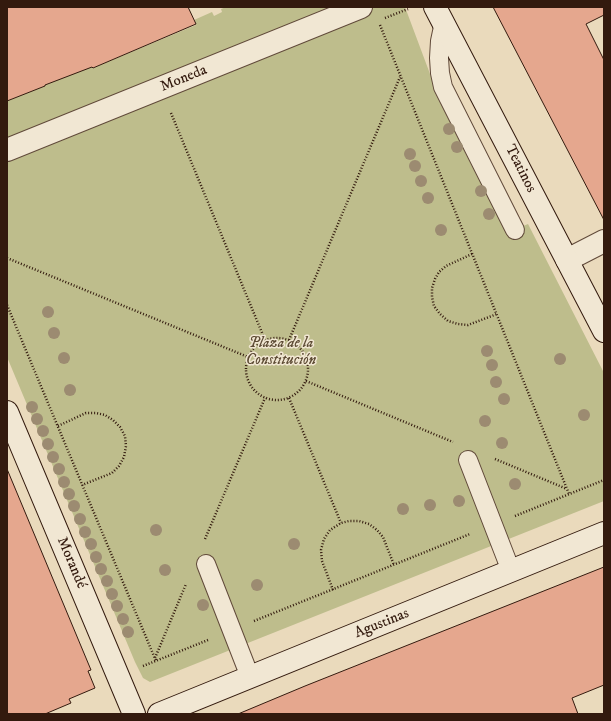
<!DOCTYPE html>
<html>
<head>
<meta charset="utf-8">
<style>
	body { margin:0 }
	#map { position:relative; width:611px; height:721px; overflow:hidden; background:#eadabc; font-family:"IM FELL DW Pica",serif }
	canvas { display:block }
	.frame { position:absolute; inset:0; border:8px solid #331a0e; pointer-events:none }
</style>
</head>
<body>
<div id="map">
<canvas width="611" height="721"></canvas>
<div class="frame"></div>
</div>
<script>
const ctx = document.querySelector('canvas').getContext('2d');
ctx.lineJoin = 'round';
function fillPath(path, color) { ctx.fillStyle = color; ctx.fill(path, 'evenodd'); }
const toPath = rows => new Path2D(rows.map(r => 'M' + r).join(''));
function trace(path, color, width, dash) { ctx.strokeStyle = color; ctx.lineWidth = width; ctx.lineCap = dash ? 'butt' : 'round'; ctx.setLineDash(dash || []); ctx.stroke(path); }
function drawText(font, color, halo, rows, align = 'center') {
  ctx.font = font + ' "IM FELL DW Pica",serif'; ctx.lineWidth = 3; ctx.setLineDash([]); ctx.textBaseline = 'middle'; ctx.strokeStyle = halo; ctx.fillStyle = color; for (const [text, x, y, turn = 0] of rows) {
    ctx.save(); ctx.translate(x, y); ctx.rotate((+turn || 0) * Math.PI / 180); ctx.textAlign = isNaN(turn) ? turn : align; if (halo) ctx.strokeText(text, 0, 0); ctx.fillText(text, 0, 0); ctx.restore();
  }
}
fillPath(toPath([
	[226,7,405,7,436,90,434,91,506,233,528,224,604,373,604,501,150,682,143,678,135,662,7,357,7,98,9,100,45,86,44,82,91,63,93,68,196,25,194,20,212,12,214,16,222,12,221,9]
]), '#bebd8c');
const building = toPath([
	[7,7,188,7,196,24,93,68,92,67,45,85,45,86,7,101,7,7],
	[493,7,604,7,604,15,586,24,604,60,604,220,493,7],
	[7,469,91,670,88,671,95,688,69,699,71,703,45,714,7,714,7,469],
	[604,567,604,685,572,698,578,714,238,714,305,686,604,567]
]);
fillPath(building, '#e5a78e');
trace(building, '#331a0e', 1);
const lane = toPath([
	[444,22,440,41,439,58,440,73,443,87,515,230],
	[468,460,511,571],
	[206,564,250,677]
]);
const street = toPath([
	[7,150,361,7],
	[567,260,604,241]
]);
const secondary = toPath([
	[435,7,604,331],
	[7,412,134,714],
	[159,714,604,533]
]);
trace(lane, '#614a3a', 20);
trace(street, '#614a3a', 24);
trace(secondary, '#331a0e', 24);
trace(toPath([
	[385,18,408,9],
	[380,25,569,494],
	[171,113,265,340],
	[472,254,446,266,439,272,435,279,432,288,432,297,434,306,440,314,448,321,458,324,468,325,497,314],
	[7,258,248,357],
	[7,305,156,661],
	'246 369a31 31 0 1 1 62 0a31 31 0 1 1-62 0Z',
	[289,340,400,77],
	[306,381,453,442],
	[289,398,341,523],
	[58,426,86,413,96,413,105,415,113,420,120,427,125,436,126,446,124,457,119,466,112,473,82,485],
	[495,459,567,489],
	[515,516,604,480],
	[205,539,265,398],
	[333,590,322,561,321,550,324,539,330,530,341,523,349,521,359,521,369,524,377,530,383,537,394,565],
	[254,621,470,534],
	[155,658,186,584],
	[143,666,208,640]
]), '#331a0e', 2.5, [1, 2]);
trace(lane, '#f1e7d3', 18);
trace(street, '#f1e7d3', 22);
trace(secondary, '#f1e7d3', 22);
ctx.fillStyle = '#9c8b71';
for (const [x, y] of [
	[449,129],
	[457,147],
	[410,154],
	[415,166],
	[421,181],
	[481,191],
	[428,198],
	[489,214],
	[441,230],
	[48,312],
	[54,333],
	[487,351],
	[64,358],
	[560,359],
	[492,365],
	[496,382],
	[70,390],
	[504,399],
	[32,407],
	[584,415],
	[37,419],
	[485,421],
	[43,431],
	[502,443],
	[48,444],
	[53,457],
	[59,469],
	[64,482],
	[515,484],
	[69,494],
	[459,501],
	[430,505],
	[74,506],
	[403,509],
	[80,519],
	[156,530],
	[85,532],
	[91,544],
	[294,544],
	[96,557],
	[101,569],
	[165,570],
	[107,581],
	[257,585],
	[112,594],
	[203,605],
	[117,606],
	[123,619],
	[128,632]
]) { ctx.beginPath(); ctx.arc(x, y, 6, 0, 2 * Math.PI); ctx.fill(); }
drawText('15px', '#331a0e', '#f1e7d3', [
	["Moneda",184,79,-22],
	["Teatinos",520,169,63],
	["Morandé",71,563,67],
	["Agustinas",382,624,-22]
]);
drawText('italic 15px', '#5d4b34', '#f1e7d3', [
	["Plaza de la",281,344],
	["Constitución",281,361]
]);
</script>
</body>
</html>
